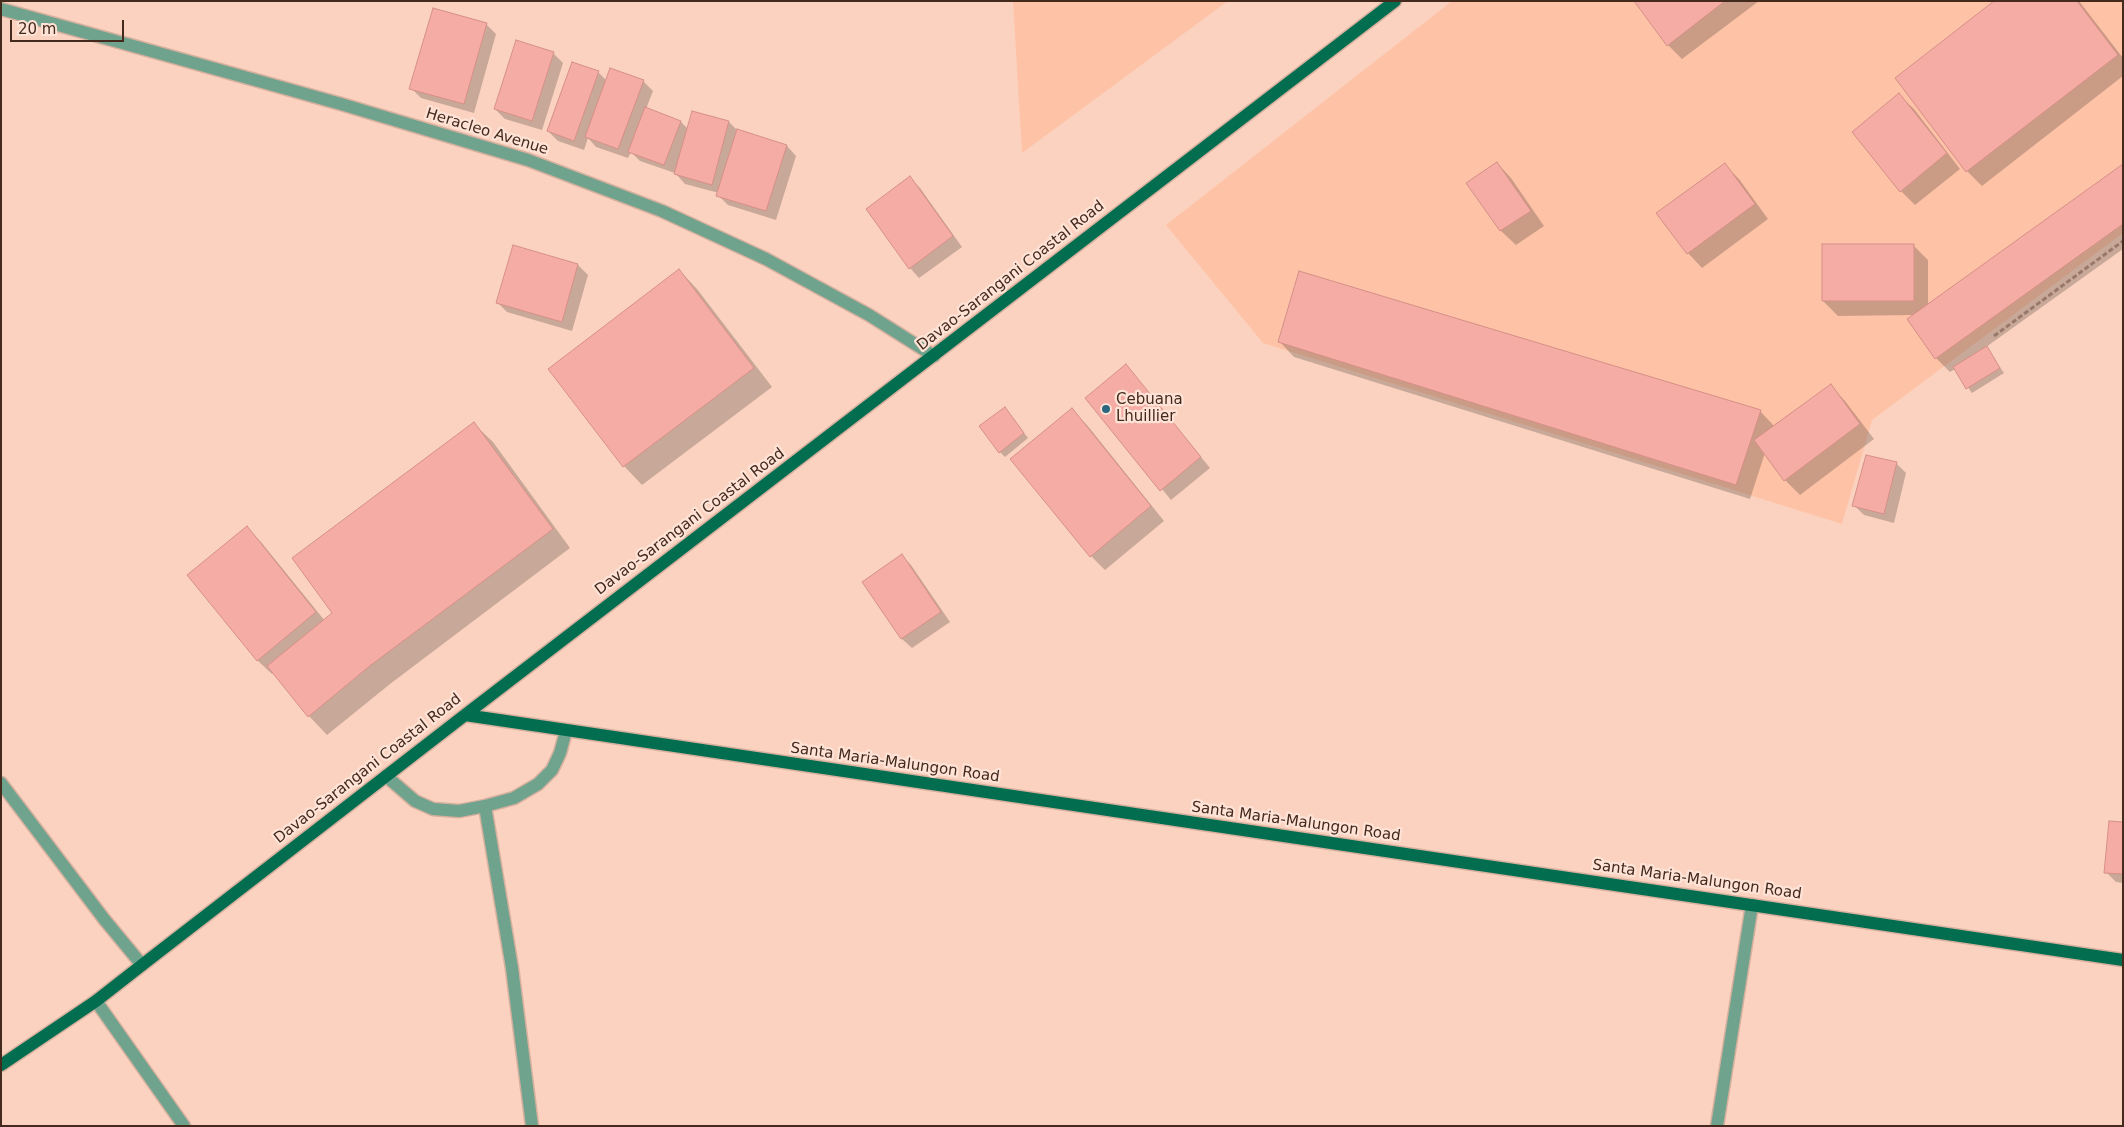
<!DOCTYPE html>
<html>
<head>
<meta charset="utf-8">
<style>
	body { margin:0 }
	#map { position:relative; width:2124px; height:1127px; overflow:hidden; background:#fbd2bf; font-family:"DejaVu Sans",sans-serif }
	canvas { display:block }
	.frame { position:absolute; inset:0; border:2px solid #432a1d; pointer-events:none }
	.scale { position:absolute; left:10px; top:20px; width:114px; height:22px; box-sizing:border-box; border:2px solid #432a1d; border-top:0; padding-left:6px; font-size:15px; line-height:18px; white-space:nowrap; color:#432a1d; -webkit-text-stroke:4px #fee3d6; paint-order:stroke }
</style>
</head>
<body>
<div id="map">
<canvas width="2124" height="1127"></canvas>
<div class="frame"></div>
<div class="scale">20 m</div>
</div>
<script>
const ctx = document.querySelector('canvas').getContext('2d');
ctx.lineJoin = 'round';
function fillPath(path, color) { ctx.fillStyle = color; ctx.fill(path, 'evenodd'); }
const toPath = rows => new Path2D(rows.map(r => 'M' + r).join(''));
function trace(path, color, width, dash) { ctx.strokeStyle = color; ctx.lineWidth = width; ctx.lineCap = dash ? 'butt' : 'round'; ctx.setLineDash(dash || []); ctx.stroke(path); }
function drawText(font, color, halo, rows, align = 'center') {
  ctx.font = font + ' "DejaVu Sans",sans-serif'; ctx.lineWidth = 4.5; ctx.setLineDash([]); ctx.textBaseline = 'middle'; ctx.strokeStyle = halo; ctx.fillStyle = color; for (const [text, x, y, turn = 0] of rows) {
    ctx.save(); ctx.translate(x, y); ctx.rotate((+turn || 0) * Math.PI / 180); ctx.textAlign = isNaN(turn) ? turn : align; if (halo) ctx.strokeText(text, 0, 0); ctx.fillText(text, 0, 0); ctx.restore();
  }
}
fillPath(toPath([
	[1013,1,1228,1,1022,153],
	[1452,1,2123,1,2123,233,1872,420,1842,524,1263,343,1166,225]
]), '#fec3a7');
fillPath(toPath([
	[1635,1,1759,1,1682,59,1668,45],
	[1996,1,2079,1,2123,58,2123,76,1982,186,1967,171,1897,79],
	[486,24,496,34,474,113,421,98,411,88],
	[553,53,563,63,542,130,505,119,495,109],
	[598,72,606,80,643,81,653,91,646,109,681,122,688,129,729,122,737,130,787,146,796,156,776,220,728,205,718,195,719,193,685,184,675,173,640,161,631,152,628,158,596,147,588,138,584,150,558,141,548,131],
	[1899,95,1914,109,1960,169,1915,205,1901,191],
	[1497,163,1511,178,1544,226,1516,245,1501,231,1468,183],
	[1725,165,1739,179,1768,219,1702,268,1688,253],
	[2123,166,2123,249,1986,347,2004,373,1972,393,1955,369,1950,372,1936,358,1915,315,1838,316,1823,301,1913,245,1928,260,1928,306],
	[910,178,920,188,962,247,919,278,910,268],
	[578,265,588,275,572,331,507,312,497,302],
	[679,270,697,289,772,387,642,485,624,466,550,369],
	[1280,342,1760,411,1775,427,1831,386,1845,401,1874,439,1800,495,1785,480,1765,453,1750,499,1294,357],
	[1126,366,1210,468,1171,500,1087,398],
	[1005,408,1028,438,1005,457,1000,452],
	[1072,410,1087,425,1164,521,1105,570,1091,556],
	[474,424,493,442,570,548,390,684,327,735,309,716,274,673,272,674,257,660,247,528,261,542,325,621,334,613],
	[1896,463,1906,473,1894,523,1864,515,1854,505],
	[901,555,911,565,950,622,912,648,902,639,863,582],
	[2123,823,2123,883,2116,882,2106,872]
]), '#0003');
const building = toPath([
	[1634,1,1725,1,1667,46,1634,1],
	[1994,1,2077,1,2118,55,1966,172,1895,78,1994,1],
	[433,8,487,23,464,104,409,89,433,8],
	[516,40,554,52,532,121,494,109,516,40],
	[572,62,599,71,574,141,547,131,572,62],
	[610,68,644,80,618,149,585,137,610,68],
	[1899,93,1947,153,1900,192,1852,132,1899,93],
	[645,107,681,121,664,165,628,152,645,107],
	[692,111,729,121,712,185,674,174,692,111],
	[737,129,787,145,766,211,716,196,737,129],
	[1497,162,1531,211,1500,231,1466,183,1497,162],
	[1725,163,1755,204,1687,254,1656,213,1725,163],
	[2123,164,2123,224,1935,359,1907,319,2123,164],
	[910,176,953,236,909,269,866,209,910,176],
	[1822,244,1914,244,1914,301,1822,301,1822,244],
	[513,245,578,264,562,322,496,303,513,245],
	[679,269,754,368,623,467,548,369,679,269],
	[1299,271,1761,410,1736,485,1278,342,1299,271],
	[1987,346,2000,368,1966,389,1953,367,1987,346],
	[1126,364,1201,457,1160,491,1085,398,1126,364],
	[1831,384,1860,424,1784,481,1754,440,1831,384],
	[1005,407,1024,433,999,453,979,426,1005,407],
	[1072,408,1151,506,1090,557,1010,459,1072,408],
	[474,422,553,529,371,665,308,717,267,666,332,613,292,558,474,422],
	[1866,455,1897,462,1884,514,1852,506,1866,455],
	[247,526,316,612,257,661,187,575,247,526],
	[902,554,941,612,901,639,862,582,902,554],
	[2109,821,2123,822,2123,874,2104,873,2109,821]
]);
fillPath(building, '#f5aca4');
trace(building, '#d58f87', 1);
const minor = toPath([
	[1,9,341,104,528,160,662,211,766,259,869,315,934,356],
	[386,776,415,801,433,809,459,811,485,806,514,798,538,784,552,770,560,753,566,731],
	[1,783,104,919,142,965],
	[485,806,512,968,532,1126],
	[96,1001,184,1126],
	[1717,1126,1752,905]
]);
const major = toPath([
	[465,715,2123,960],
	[1,1065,96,1001,142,965,465,715,1395,1]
]);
trace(minor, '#d6b09f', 15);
trace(major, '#d6b09f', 15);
trace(toPath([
	[1994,336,2123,241]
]), '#987868', 3, [5, 2.5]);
trace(minor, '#6fa38d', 12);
trace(major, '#036d4f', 12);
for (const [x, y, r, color] of [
	[1106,409,5,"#2b687f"]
]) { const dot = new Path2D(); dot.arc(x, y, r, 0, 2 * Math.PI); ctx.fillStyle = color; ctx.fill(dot); trace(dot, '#fee3d6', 2); }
drawText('15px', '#432a1d', '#fee3d6', [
	["Heracleo Avenue",487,132,17],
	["Davao-Sarangani Coastal Road",1011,276,-38],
	["Davao-Sarangani Coastal Road",690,522,-37],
	["Santa Maria-Malungon Road",895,763,8],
	["Davao-Sarangani Coastal Road",368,769,-38],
	["Santa Maria-Malungon Road",1296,822,8],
	["Santa Maria-Malungon Road",1697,880,8]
]);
drawText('15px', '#432a1d', '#fee3d6', [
	["Cebuana",1116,400],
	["Lhuillier",1116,417]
], 'left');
</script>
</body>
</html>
